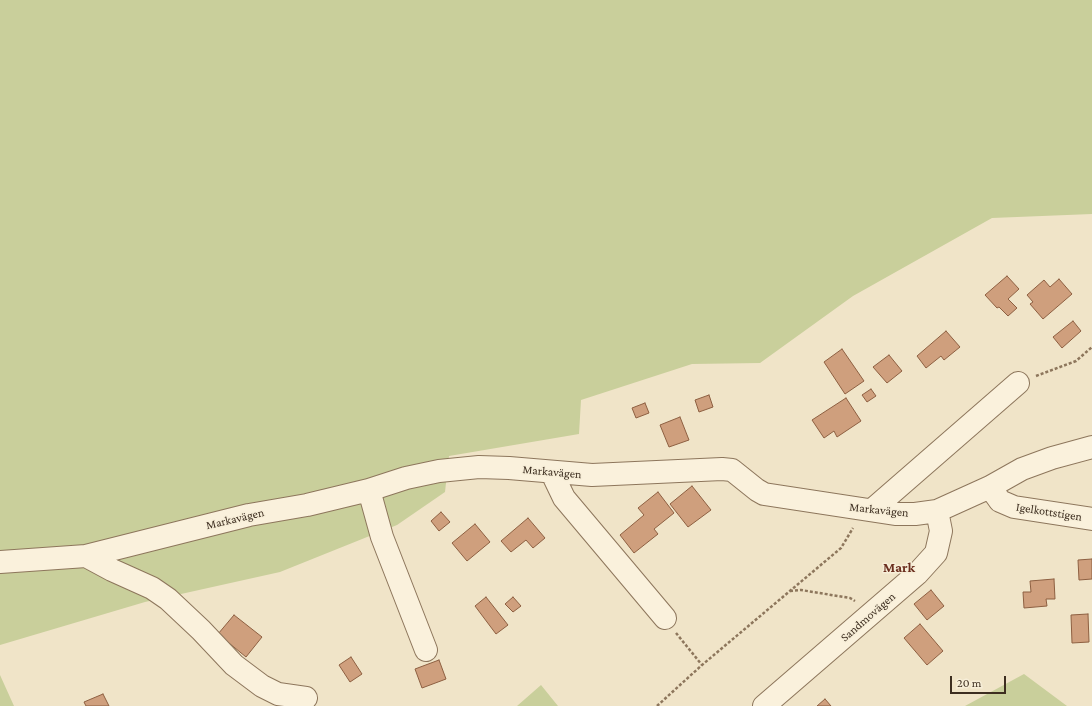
<!DOCTYPE html>
<html>
<head>
<meta charset="utf-8">
<style>
	body { margin:0 }
	#map { position:relative; width:1092px; height:706px; overflow:hidden; background:#f0e4c8; font-family:"Crimson Pro",serif }
	canvas { display:block }
	.scale { position:absolute; left:950px; top:676px; width:56px; height:18px; box-sizing:border-box; border:2px solid #3d2e20; border-top:0; padding-left:5px; font-size:12px; line-height:14px; white-space:nowrap; color:#3d2e20; -webkit-text-stroke:3px #f7eed8; paint-order:stroke }
</style>
</head>
<body>
<div id="map">
<canvas width="1092" height="706"></canvas>
<div class="scale">20 m</div>
</div>
<script>
const ctx = document.querySelector('canvas').getContext('2d');
ctx.lineJoin = 'round';
function fillPath(path, color) { ctx.fillStyle = color; ctx.fill(path, 'evenodd'); }
const toPath = rows => new Path2D(rows.map(r => 'M' + r).join(''));
function trace(path, color, width, dash) { ctx.strokeStyle = color; ctx.lineWidth = width; ctx.lineCap = dash ? 'butt' : 'round'; ctx.setLineDash(dash || []); ctx.stroke(path); }
function drawText(font, color, halo, rows, align = 'center') {
  ctx.font = font + ' "Crimson Pro",serif'; ctx.lineWidth = 3; ctx.setLineDash([]); ctx.textBaseline = 'middle'; ctx.strokeStyle = halo; ctx.fillStyle = color; for (const [text, x, y, turn = 0] of rows) {
    ctx.save(); ctx.translate(x, y); ctx.rotate((+turn || 0) * Math.PI / 180); ctx.textAlign = isNaN(turn) ? turn : align; if (halo) ctx.strokeText(text, 0, 0); ctx.fillText(text, 0, 0); ctx.restore();
  }
}
fillPath(toPath([
	[0,0,1092,0,1092,214,992,218,853,296,760,363,692,364,581,400,579,434,449,456,445,492,397,525,280,572,145,602,0,645],
	[1024,674,1067,706,965,706],
	[0,675,14,706,0,706],
	[541,685,558,706,517,706]
]), '#c9cf9b');
const building = toPath([
	[1007,276,1019,289,1008,299,1017,308,1008,316,999,307,997,308,985,295,1007,276],
	[1059,279,1072,294,1043,319,1030,304,1033,302,1027,295,1044,280,1050,287,1059,279],
	[1073,321,1081,331,1062,348,1053,337,1073,321],
	[946,331,960,347,944,360,941,356,926,368,917,356,946,331],
	[842,349,864,381,845,394,824,362,842,349],
	[889,355,902,371,887,383,873,367,889,355],
	[871,389,876,396,867,402,862,395,871,389],
	[709,395,713,407,699,412,695,400,709,395],
	[846,398,861,421,837,437,834,431,824,438,812,420,846,398],
	[645,403,649,413,636,418,632,408,645,403],
	[680,417,689,440,669,447,660,425,680,417],
	[692,486,711,510,688,527,670,504,692,486],
	[658,492,674,513,654,529,658,534,634,553,620,535,644,515,638,508,658,492],
	[441,512,450,522,439,531,431,521,441,512],
	[528,518,545,538,533,548,526,540,511,552,501,541,528,518],
	[475,524,490,542,467,561,452,543,475,524],
	[1092,559,1092,579,1079,580,1078,560,1092,559],
	[1054,579,1055,599,1046,599,1047,606,1024,608,1023,592,1031,592,1030,581,1054,579],
	[931,590,944,606,927,620,914,604,931,590],
	[486,597,508,625,496,634,475,606,486,597],
	[513,597,521,606,513,612,505,604,513,597],
	[1088,614,1089,642,1072,643,1071,615,1088,614],
	[234,615,262,637,246,657,218,634,234,615],
	[920,624,943,651,927,665,904,638,920,624],
	[351,657,362,674,350,682,339,665,351,657],
	[439,660,446,679,422,688,415,669,439,660],
	[103,694,109,706,86,706,84,702,103,694],
	[825,699,831,706,817,706,825,699]
]);
fillPath(building, '#cf9f7d');
trace(building, '#8d5f41', 1);
const minor = toPath([
	[552,473,564,498,665,618],
	[990,487,1000,501,1014,507,1092,519],
	[369,490,382,537,426,650],
	[872,510,1018,383],
	[86,556,112,570,152,588,168,599,201,630,234,665,262,686,278,694,306,698],
	[0,562,86,556,249,515,307,505,369,490,406,478,439,471,479,467,509,468,592,475,722,469,732,470,757,490,764,494,895,514,915,514,937,511,990,487,1022,469,1052,458,1092,447],
	[764,706,917,574,936,553,941,531,937,511]
]);
trace(minor, '#8d765c', 24);
trace(toPath([
	[1036,376,1076,361,1092,347],
	[790,591,801,590,850,598,855,601],
	[676,633,702,665],
	[657,706,702,665,841,548,853,528]
]), '#8d765c', 2.5, [3, 2]);
trace(minor, '#faf1dc', 22);
drawText('12px', '#3d2e20', '#f7eed8', [
	["Markavägen",552,472,5],
	["Markavägen",879,510,6],
	["Igelkottstigen",1049,512,9],
	["Markavägen",235,519,-13],
	["Sandmovägen",868,617,-41]
]);
drawText('bold 14px', '#6b2e1e', '#f7eed8', [
	["Mark",899,568]
]);
</script>
</body>
</html>
